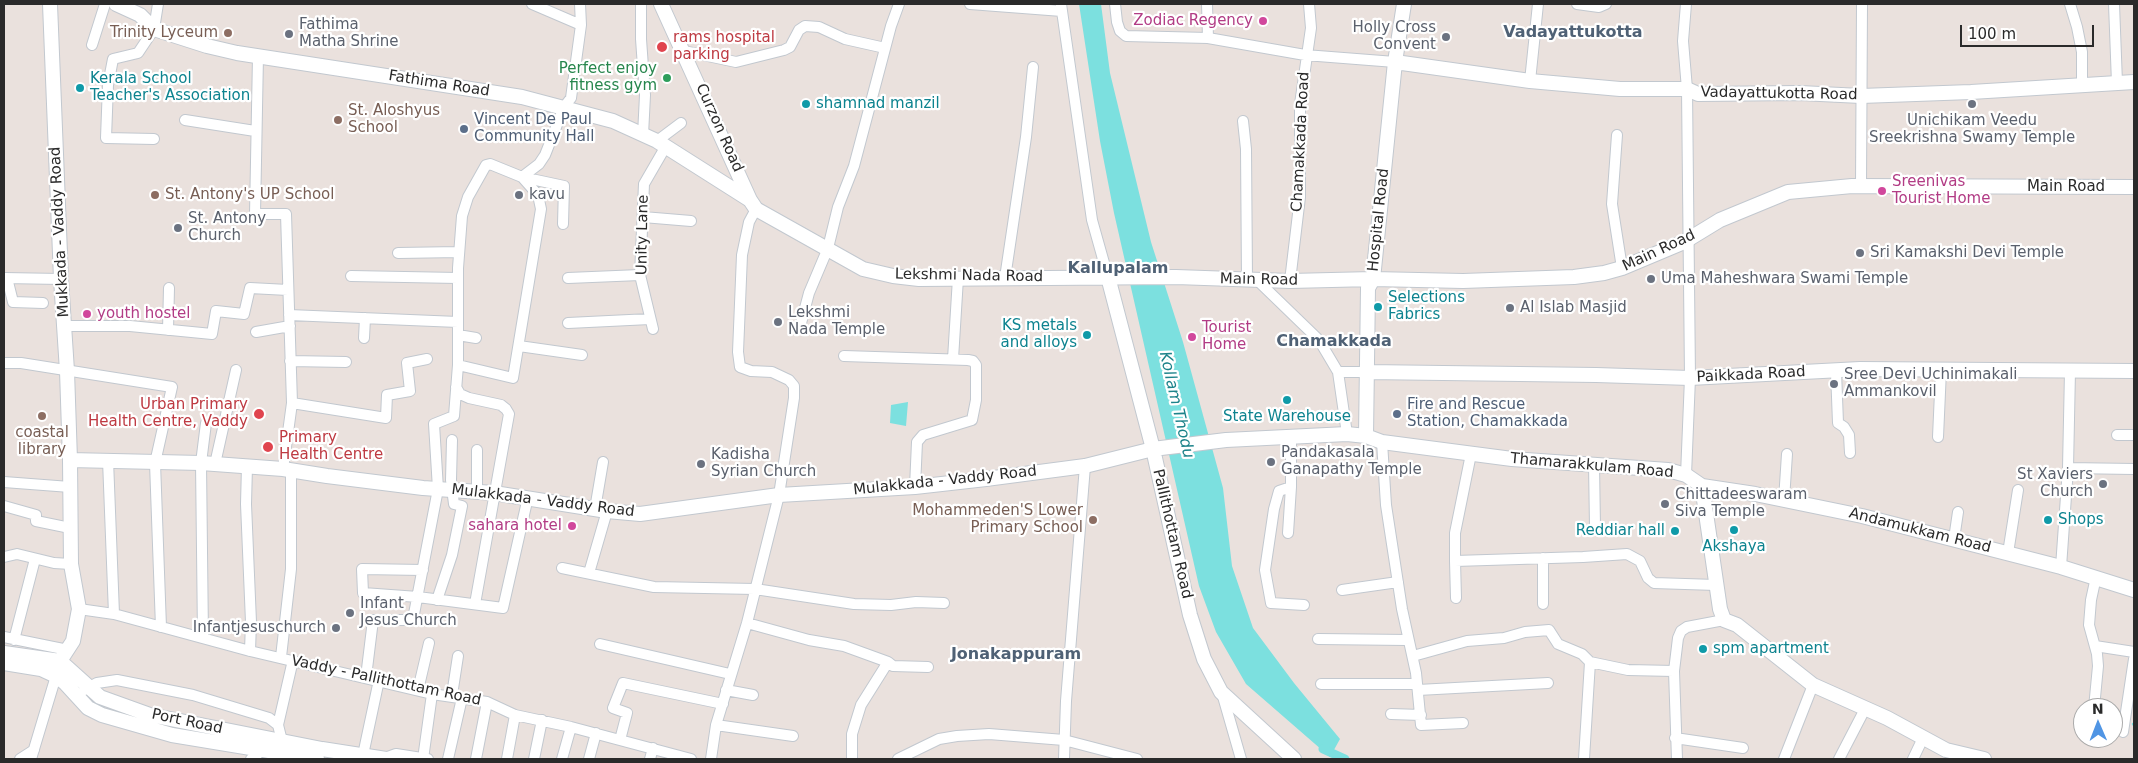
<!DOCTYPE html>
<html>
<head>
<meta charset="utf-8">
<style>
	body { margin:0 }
	#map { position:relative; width:2138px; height:763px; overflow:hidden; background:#eae1dd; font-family:"DejaVu Sans",sans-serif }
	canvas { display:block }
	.frame { position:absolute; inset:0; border:5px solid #2a2a2a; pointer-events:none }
	.north { position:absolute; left:2073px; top:698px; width:50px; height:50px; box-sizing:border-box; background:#fff; border:1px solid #aaa; border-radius:50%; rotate:359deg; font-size:14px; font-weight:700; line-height:20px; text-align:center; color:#2a2a2a }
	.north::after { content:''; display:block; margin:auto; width:18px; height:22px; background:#5095e4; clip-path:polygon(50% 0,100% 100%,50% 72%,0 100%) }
	.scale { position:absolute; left:1960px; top:25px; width:134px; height:22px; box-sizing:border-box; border:2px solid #2a2a2a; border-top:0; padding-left:6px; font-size:15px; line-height:18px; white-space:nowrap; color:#2a2a2a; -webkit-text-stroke:4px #fff; paint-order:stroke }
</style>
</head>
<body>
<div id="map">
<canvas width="2138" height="763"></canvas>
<div class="frame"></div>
<div class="north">N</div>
<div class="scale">100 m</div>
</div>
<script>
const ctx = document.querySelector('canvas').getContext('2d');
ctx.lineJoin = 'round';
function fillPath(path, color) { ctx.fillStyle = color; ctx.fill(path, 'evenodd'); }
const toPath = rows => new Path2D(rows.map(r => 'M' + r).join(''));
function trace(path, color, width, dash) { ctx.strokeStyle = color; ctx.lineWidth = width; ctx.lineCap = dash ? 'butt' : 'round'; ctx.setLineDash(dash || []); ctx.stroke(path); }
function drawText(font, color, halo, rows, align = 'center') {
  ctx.font = font + ' "DejaVu Sans",sans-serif'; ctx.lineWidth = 4.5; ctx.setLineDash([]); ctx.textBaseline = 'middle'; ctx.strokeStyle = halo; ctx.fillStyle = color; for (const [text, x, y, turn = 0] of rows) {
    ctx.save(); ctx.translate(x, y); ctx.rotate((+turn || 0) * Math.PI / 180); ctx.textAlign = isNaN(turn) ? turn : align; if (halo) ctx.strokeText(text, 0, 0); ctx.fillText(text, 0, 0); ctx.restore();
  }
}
fillPath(toPath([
	[1079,4,1101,4,1110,73,1151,242,1183,342,1223,488,1232,566,1253,628,1294,683,1340,739,1330,757,1246,684,1216,632,1199,586,1114,213,1100,141],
	[908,402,906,426,890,423,891,405]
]), '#7ce0df');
trace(toPath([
	[2133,724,2134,725]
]), '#7ce0df', 2.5);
trace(toPath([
	[1323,749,1345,759]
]), '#7ce0df', 9);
const street = toPath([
	[532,4,581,25,580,4],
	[641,4,641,39,645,95,643,135],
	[970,4,1062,11],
	[1061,4,1092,220,1108,277],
	[1115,4,1117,22,1120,31,1126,36,1208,38,1305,55,1395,62],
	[1207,4,1208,38],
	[1577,4,1599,7,1606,4],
	[2070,4,2077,27,2082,52,2082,84],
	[2114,4,2117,83],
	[92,45,105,4],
	[684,51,736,62,784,50,790,47,799,30,805,26,819,27,845,39,885,48],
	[258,56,255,214,286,214,292,403,283,469],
	[1530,81,1538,4],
	[185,120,255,131],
	[1243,121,1246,149,1247,280],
	[1617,135,1612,204,1622,268],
	[154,139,106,138,108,85,113,59,138,53,154,29,158,4],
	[657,141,681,123],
	[522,177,564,186,563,224],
	[1861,186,1862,4],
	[643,217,691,221],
	[398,253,459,252],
	[351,276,458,278],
	[4,278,61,279],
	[7,278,13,302,43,303],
	[568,278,640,275],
	[1005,278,1026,137,1033,67],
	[1258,281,1319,340,1338,372,1347,434],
	[1290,281,1300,197,1300,104,1311,28,1309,4],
	[289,315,458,322],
	[568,323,650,319],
	[64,326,130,326,212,334,216,311,244,314,250,288,288,290],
	[800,327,809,293,828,248,838,207,854,166,891,26,899,4],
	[653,329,640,275,644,184,666,146],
	[168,330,169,288],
	[256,332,290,326],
	[458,335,476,338],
	[364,338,365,318],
	[519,346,582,355],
	[844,356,968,360,973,361,976,365,976,400,972,420,923,435,917,442,915,487],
	[953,359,958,278],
	[290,361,346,362],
	[4,363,21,363,172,387,155,463,161,627],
	[458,365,513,378,541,209,538,195,522,177],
	[1836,371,1838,423,1844,427,1849,435,1850,453],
	[1338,372,1367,372],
	[456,387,460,394,469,398,501,405,506,409,509,414,475,604],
	[292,403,386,418,387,395,410,391,407,363,427,359],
	[2117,435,2134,435],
	[1291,437,1291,487,1279,491,1274,509,1265,570,1271,603,1304,605],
	[1938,437,1941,370],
	[1382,442,1386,505,1402,609,1416,673,1421,725,1463,723],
	[477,450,477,491],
	[1471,454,1455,533,1455,561,1583,557,1627,554,1640,561,1648,578,1654,583,1716,585],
	[108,460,114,614],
	[215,464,236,370],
	[1594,464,1595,527],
	[247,466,246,504,251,622,250,651],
	[2068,468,2134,469],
	[1686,475,1690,378,1687,89,1683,41,1686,4],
	[4,482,70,487],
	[1784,500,1787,454],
	[4,506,36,515,36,521,70,528],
	[595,509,603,462],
	[1288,533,1291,487],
	[1954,539,1958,512],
	[2008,553,2018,490],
	[4,557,17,554,54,563,71,564],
	[1543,558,1543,604],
	[1455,561,1456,598],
	[2061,567,2068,468,2070,371],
	[562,568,654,587,755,589,854,604,891,605,916,602,944,603],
	[423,570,362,569,363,593,418,597,503,608,528,497],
	[589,573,607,511],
	[1342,590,1398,582],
	[437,600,452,555,462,506,454,504,451,480,452,440],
	[79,609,114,614,250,651,432,694,487,702,515,715,571,727,691,759],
	[747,623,809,640,844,646,888,662],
	[4,637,68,650],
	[203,637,201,463,206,423],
	[1318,639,1407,640],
	[14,640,35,559],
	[600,644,730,674],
	[2095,646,2134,652],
	[1413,656,1467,641,1504,638,1525,632,1549,630,1558,644,1582,654,1590,662,1628,670,1674,671],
	[281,657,291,569,291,470],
	[366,677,373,620,410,620,414,614,438,489,434,424,454,416,458,365,458,268,462,216,468,197,486,165,490,164,522,177,539,164,545,155,564,107,571,98,581,25],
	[1321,684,1417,684],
	[84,690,97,683,117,680,193,695,269,718,278,725,282,741],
	[418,690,429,643],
	[726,690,753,695],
	[1418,690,1548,683],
	[1222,693,1241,759],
	[452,695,458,656],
	[2094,708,2098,666,2097,654,2089,625,2091,600,2096,577],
	[1391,714,1421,715],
	[278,725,293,660],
	[716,725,793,736],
	[2123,732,2134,659],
	[1675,738,1743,748],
	[620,740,627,713,613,708,623,683,723,704],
	[363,755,379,680],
	[20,759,34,750],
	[31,759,56,676],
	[251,759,263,750],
	[382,759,396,754,428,759],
	[423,759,432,694],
	[448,759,462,698],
	[476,759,487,702],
	[507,759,515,715],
	[534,759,542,720],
	[562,759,571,727],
	[589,759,596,733],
	[650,759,653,748],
	[711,759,716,725,747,623,779,495,794,398,794,386,789,380,772,372,751,371,740,367,738,352,742,255,749,222,756,209],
	[852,759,852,734,861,705,888,662,893,666,928,667],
	[898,759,939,739,957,736,989,734,1064,740,1137,759],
	[1064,759,1066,701,1085,466],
	[1584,759,1590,662],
	[1677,759,1674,671,1678,638,1681,631,1687,627,1724,620],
	[1784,759,1813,685],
	[1839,759,1865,709],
	[1913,759,1923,738]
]);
const secondary = toPath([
	[50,4,61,279,67,371,70,460,71,564,79,609,73,641,60,661,56,676],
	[116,4,140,15,154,29,207,46,237,53,522,97,613,121,657,141,750,200],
	[661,4,750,200,756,209,863,269,893,276,919,279,1176,277,1290,281,1373,279,1463,281,1574,277,1604,273,1622,268,1684,242,1720,220,1788,192,1852,186,2134,187],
	[1395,62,1530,81,1620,89,1687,89,1698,94,1800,93,1861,96,1971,92,2134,82],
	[1108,277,1153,449,1190,615,1204,659,1221,692,1294,759],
	[1367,372,1596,375,1690,378,1860,369,2134,371],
	[1366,436,1368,288,1373,279,1395,62,1404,4],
	[70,460,201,463,283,469,327,476,423,488,494,493,607,511,640,514,779,495,915,487,986,479,1085,466,1153,449,1226,440,1347,434,1366,436,1382,442,1512,459,1668,470,1686,475,1702,486,1720,609,1724,620,1737,625,1813,685,1887,718,1946,750,1984,759],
	[1702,486,1755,494,1862,516,2061,567,2134,590],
	[4,653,60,661,100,697,150,715,322,749,386,759],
	[4,663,41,669,56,676,65,683,88,708,102,715,172,735,317,759]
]);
trace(street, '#c2c8cf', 12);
trace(secondary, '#c2c8cf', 16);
trace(street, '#fff', 10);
trace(secondary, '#fff', 14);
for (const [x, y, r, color] of [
	[1263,21,5,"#d1479c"],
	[228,33,5,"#8d6e63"],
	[289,34,5,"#6b7280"],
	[1446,37,5,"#6b7280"],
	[662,47,6,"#e0444e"],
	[667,78,5,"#2e9e5b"],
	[80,88,5,"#0f9aa8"],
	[806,104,5,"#0f9aa8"],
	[1972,104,5,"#6b7280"],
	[338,120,5,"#8d6e63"],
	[464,129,5,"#5c6f8a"],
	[1882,191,5,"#d1479c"],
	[155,195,5,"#8d6e63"],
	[519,195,5,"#6b7280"],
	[178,228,5,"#6b7280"],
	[1860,253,5,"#6b7280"],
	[1651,279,5,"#6b7280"],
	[1378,307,5,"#0f9aa8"],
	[1510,308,5,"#6b7280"],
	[87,314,5,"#d1479c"],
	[778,322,5,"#6b7280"],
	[1087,335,5,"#0f9aa8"],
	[1192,337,5,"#d1479c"],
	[1834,384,5,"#6b7280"],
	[1287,400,5,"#0f9aa8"],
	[259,414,6,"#e0444e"],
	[1397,414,5,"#5c6f8a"],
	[42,416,5,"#8d6e63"],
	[268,447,6,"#e0444e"],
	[1271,462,5,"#6b7280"],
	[701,464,5,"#6b7280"],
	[2103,484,5,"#6b7280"],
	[1665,504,5,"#6b7280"],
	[1093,520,5,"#8d6e63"],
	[2048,520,5,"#0f9aa8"],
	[572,526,5,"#d1479c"],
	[1734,530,5,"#0f9aa8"],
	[1675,531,5,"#0f9aa8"],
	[350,613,5,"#6b7280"],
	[336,628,5,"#6b7280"],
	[1703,649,5,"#0f9aa8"]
]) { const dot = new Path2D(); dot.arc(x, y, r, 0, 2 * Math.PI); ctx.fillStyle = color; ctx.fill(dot); trace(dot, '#fff', 2); }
drawText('15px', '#b23c85', '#fff', [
	["Zodiac Regency",1253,21,"right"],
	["Sreenivas",1892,182],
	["Tourist Home",1892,199],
	["youth hostel",97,314],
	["Tourist",1202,328],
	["Home",1202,345],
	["sahara hotel",562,526,"right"]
], 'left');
drawText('15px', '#5b616d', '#fff', [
	["Fathima",299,25],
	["Matha Shrine",299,42],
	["Holly Cross",1436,28,"right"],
	["Convent",1436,45,"right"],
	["Unichikam Veedu",1972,121,"center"],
	["Sreekrishna Swamy Temple",1972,138,"center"],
	["kavu",529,195],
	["St. Antony",188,219],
	["Church",188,236],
	["Sri Kamakshi Devi Temple",1870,253],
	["Uma Maheshwara Swami Temple",1661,279],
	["Al Islab Masjid",1520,308],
	["Lekshmi",788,313],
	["Nada Temple",788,330],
	["Sree Devi Uchinimakali",1844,375],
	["Ammankovil",1844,392],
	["Pandakasala",1281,453],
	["Ganapathy Temple",1281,470],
	["Kadisha",711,455],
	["Syrian Church",711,472],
	["St Xaviers",2093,475,"right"],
	["Church",2093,492,"right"],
	["Chittadeeswaram",1675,495],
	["Siva Temple",1675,512],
	["Infant",360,604],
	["Jesus Church",360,621],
	["Infantjesuschurch",326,628,"right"]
], 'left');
drawText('15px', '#785e54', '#fff', [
	["Trinity Lyceum",218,33],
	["St. Aloshyus",348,111,"left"],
	["School",348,128,"left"],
	["St. Antony's UP School",165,195,"left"],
	["coastal",42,433,"center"],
	["library",42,450,"center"],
	["Mohammeden'S Lower",1083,511],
	["Primary School",1083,528]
], 'right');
drawText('15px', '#be3a42', '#fff', [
	["rams hospital",673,38],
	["parking",673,55],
	["Urban Primary",248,405,"right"],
	["Health Centre, Vaddy",248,422,"right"],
	["Primary",279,438],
	["Health Centre",279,455]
], 'left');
drawText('15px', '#27864d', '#fff', [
	["Perfect enjoy",657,69],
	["fitness gym",657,86]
], 'right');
drawText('15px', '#0d838f', '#fff', [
	["Kerala School",90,79],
	["Teacher's Association",90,96],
	["shamnad manzil",816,104],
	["Selections",1388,298],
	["Fabrics",1388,315],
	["KS metals",1077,326,"right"],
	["and alloys",1077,343,"right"],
	["State Warehouse",1287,417,"center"],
	["Shops",2058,520],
	["Reddiar hall",1665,531,"right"],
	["Akshaya",1734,547,"center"],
	["spm apartment",1713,649]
], 'left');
drawText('15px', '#2a2a2a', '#fff', [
	["Fathima Road",439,84,9],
	["Vadayattukotta Road",1779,94,1],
	["Curzon Road",719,128,66],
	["Chamakkada Road",1301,142,-87],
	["Main Road",2066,187],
	["Hospital Road",1379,220,-84],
	["Mukkada - Vaddy Road",60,232,-93],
	["Unity Lane",643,235,-89],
	["Main Road",1659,251,-25],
	["Lekshmi Nada Road",969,276,1],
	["Main Road",1259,280,1],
	["Paikkada Road",1751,375,-3],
	["Thamarakkulam Road",1592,466,5],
	["Mulakkada - Vaddy Road",945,481,-6],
	["Mulakkada - Vaddy Road",543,501,7],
	["Andamukkam Road",1920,531,14],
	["Pallithottam Road",1172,534,77],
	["Vaddy - Pallithottam Road",386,681,12],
	["Port Road",187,722,12]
]);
drawText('15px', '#4e5e75', '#fff', [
	["Vincent De Paul",474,120],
	["Community Hall",474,137],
	["Fire and Rescue",1407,405],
	["Station, Chamakkada",1407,422]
], 'left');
drawText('bold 16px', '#4f6175', '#fff', [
	["Vadayattukotta",1573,33],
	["Kallupalam",1118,269],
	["Chamakkada",1334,342],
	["Jonakappuram",1016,655]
]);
drawText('italic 16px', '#1d838a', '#fff', [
	["Kollam Thodu",1176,405,77]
]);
</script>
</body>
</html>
